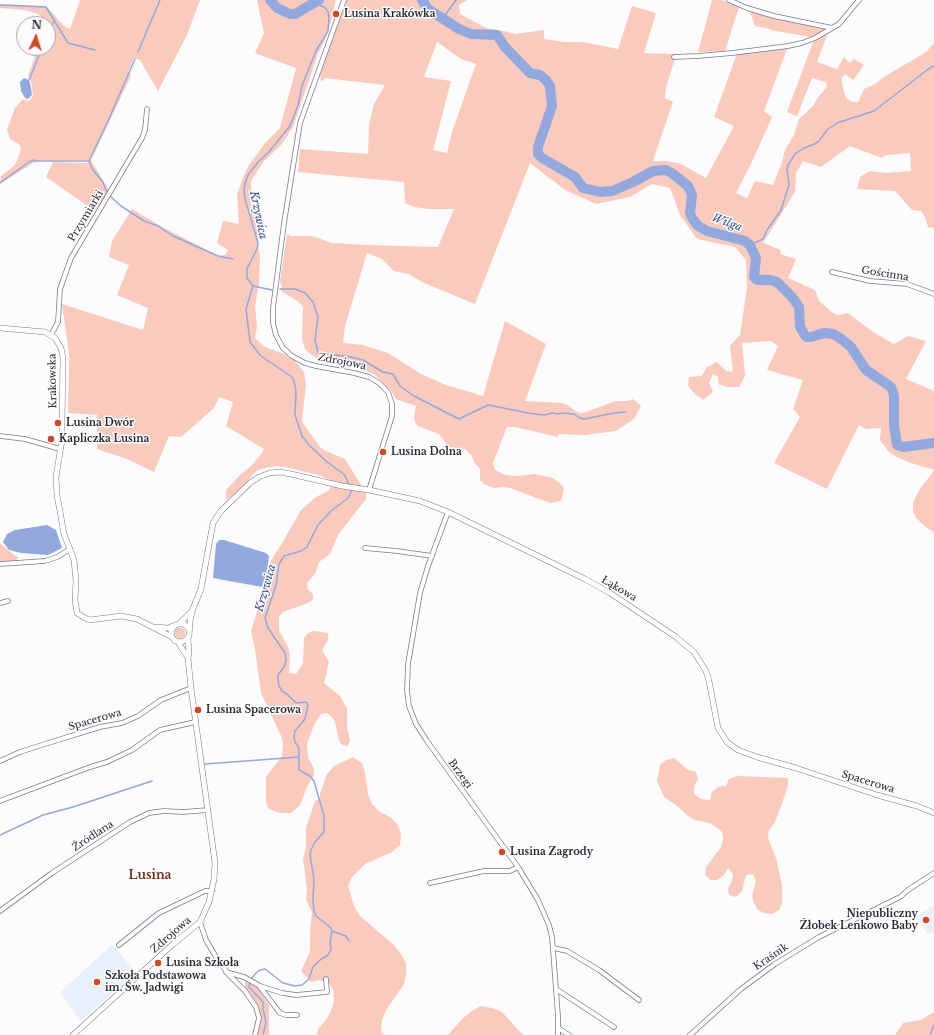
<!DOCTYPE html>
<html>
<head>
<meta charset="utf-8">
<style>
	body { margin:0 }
	#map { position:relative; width:934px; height:1035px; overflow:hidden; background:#fcfcfc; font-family:"Libre Baskerville",serif }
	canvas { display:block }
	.north { position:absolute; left:16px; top:16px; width:40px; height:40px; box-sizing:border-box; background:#fcfcfc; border:1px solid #a6a8ab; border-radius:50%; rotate:4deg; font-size:11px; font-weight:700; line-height:16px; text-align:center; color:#252932 }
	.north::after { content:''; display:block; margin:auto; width:14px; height:18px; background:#d14823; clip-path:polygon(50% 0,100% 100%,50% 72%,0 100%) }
</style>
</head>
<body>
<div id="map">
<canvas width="934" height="1035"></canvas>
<div class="north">N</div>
</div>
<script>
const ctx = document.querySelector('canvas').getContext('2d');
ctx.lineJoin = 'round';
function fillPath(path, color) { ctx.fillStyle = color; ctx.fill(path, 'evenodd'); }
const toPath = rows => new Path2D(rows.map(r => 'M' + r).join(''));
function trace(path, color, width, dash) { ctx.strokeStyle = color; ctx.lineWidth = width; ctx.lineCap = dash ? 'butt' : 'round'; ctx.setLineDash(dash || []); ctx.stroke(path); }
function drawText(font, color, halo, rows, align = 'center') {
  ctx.font = font + ' "Libre Baskerville",serif'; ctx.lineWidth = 3; ctx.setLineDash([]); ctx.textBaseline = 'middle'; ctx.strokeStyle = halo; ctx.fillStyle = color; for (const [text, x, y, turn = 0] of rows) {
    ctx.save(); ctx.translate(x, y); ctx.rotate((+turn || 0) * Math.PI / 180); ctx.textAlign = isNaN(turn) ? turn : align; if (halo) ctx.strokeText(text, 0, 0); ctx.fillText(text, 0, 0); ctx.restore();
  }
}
fillPath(toPath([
	[934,906,934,933,927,934,916,916],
	[112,945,136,972,80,1021,60,992]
]), '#e9effb');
fillPath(toPath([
	[80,0,200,0,187,35,158,91,140,60,134,58,128,72,131,76,91,160,109,191,95,211,46,177,53,162,88,163,90,160,41,160,33,163,0,184,1,176,15,165,21,150,20,145,10,139,7,129,15,108,23,99,29,101,33,95,31,81,28,76,38,48,48,48,48,31,51,26,38,14,25,10,0,8,0,4,46,6,63,25,70,29],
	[257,0,336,0,329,29,323,44,319,51,293,127,282,144,264,161,251,181,251,207,258,232,257,240,260,256,259,284,255,306,257,326,255,338,265,347,284,354,295,361,304,372,306,384,302,422,320,447,326,451,345,459,366,493,366,499,362,504,338,535,330,554,319,562,315,574,307,583,308,590,313,594,313,600,308,603,283,612,279,617,279,630,288,647,290,654,289,673,296,674,303,663,304,638,308,633,314,631,328,633,328,640,322,650,329,662,324,683,340,696,347,708,347,727,350,740,348,746,342,745,339,740,335,722,332,717,327,713,321,714,314,725,307,744,308,757,314,769,314,775,307,787,300,805,291,813,280,813,274,811,268,808,266,802,266,777,282,756,283,744,282,738,261,693,255,649,251,631,259,605,267,588,270,563,273,557,281,545,301,510,316,497,328,491,332,486,330,480,319,475,289,468,277,466,265,468,258,470,253,474,246,484,237,493,226,500,226,490,239,476,253,464,262,453,264,449,226,426,233,402,219,397,214,408,181,437,169,436,154,472,127,459,97,449,97,415,68,413,69,353,62,304,143,330,148,308,117,295,129,265,109,257,112,241,132,209,164,228,219,256,225,255,228,250,217,243,223,221,239,224,237,195,244,175,249,165,265,143,280,128,296,68,255,53,264,33],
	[347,0,467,0,459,5,460,14,486,28,504,31,515,34,544,30,544,39,564,42,583,42,618,49,632,6,656,13,644,53,672,54,673,59,675,59,666,87,665,98,673,102,653,161,666,161,679,163,706,178,734,126,714,117,737,53,787,49,764,111,772,117,750,166,736,193,747,198,755,181,773,185,781,165,785,150,794,135,799,119,813,106,819,96,827,87,826,82,812,78,797,116,787,112,813,42,827,35,817,62,837,69,844,57,850,63,854,59,864,65,853,80,845,74,842,77,842,84,846,98,852,102,858,102,864,89,875,84,884,77,926,52,934,43,934,228,928,227,925,217,921,211,912,210,895,191,857,189,860,177,870,171,885,173,911,171,910,153,886,155,882,158,850,146,821,167,803,161,796,173,795,192,763,243,781,250,780,254,796,259,788,278,815,290,819,301,833,313,838,315,848,313,873,332,894,344,908,336,926,341,906,379,934,391,934,470,908,462,895,456,889,452,880,440,881,428,866,429,859,425,827,489,774,463,800,417,793,409,803,380,767,370,778,346,771,341,742,343,745,376,739,387,727,387,719,384,718,377,713,374,709,383,713,392,703,400,696,395,688,386,689,377,702,376,707,367,717,362,726,371,733,372,730,346,740,335,747,288,746,260,735,247,697,239,680,215,670,188,652,184,630,197,596,204,565,190,530,163,475,304,424,283,408,274,394,271,382,259,367,253,345,326,343,343,363,345,388,353,421,374,446,385,483,396,505,321,546,344,525,401,562,403,568,405,577,412,583,413,616,401,628,401,633,399,641,406,634,419,616,431,584,435,558,434,558,437,515,427,507,427,493,463,495,470,505,475,517,476,535,474,553,478,562,485,564,490,561,501,550,503,510,488,504,487,494,488,484,484,480,480,480,469,474,462,472,456,465,449,454,448,449,447,439,434,418,426,415,422,414,417,416,406,396,399,391,390,375,375,360,368,344,366,318,359,309,353,305,349,302,339,303,307,299,302,281,291,282,287,280,282,287,234,291,236,312,236,332,243,366,245,438,247,454,209,428,209,414,207,405,203,404,182,298,172,300,149,368,154,369,124,374,104,385,85,325,78,321,82,320,75],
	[437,42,461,59,476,64,452,132,447,153,433,150,451,81,424,77],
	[712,0,722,0,739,7,725,51,698,52],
	[750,12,825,29,827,30,811,37,770,30,770,29,755,26],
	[934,471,934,532,927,528,916,518,913,511,913,503,917,494,922,486],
	[0,543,12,553,19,558,11,563,0,564],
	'174.5 633a5.5 5.5 0 1 1 11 0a5.5 5.5 0 1 1-11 0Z',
	[353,757,362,763,365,773,368,794,372,804,380,812,390,817,398,825,401,834,400,845,392,852,365,864,352,877,348,886,354,906,360,916,394,945,401,954,406,963,406,974,404,984,386,1010,382,1020,381,1030,384,1035,317,1035,318,1029,326,1020,331,1011,334,1001,333,990,328,982,319,980,311,982,301,971,310,952,310,932,312,912,306,900,307,889,303,859,306,847,306,828,315,801,320,798,320,794,327,774,334,766],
	[674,758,687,769,696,772,698,779,694,786,694,794,701,799,710,800,712,792,718,787,726,786,729,779,737,776,788,778,788,786,780,809,774,824,769,830,768,838,777,861,782,886,782,903,779,910,772,914,764,913,758,910,754,903,752,896,756,881,753,874,746,875,742,891,736,897,729,895,728,888,732,881,733,874,728,868,724,875,717,880,710,880,705,875,706,867,721,847,723,839,722,832,716,827,710,823,695,820,688,816,676,805,664,797,657,781,660,765,666,760],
	[245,981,257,987,269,1005,269,1035,255,1035,258,1008,257,1004,245,987],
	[481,1006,492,1008,502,1012,523,1035,448,1035,463,1018,472,1011],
	[934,1012,934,1035,895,1035,903,1023,921,1020]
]), '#facabd');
fillPath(toPath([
	[24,78,29,80,31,88,32,95,28,99,25,98,21,91,20,82],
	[47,525,56,530,62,548,48,555,21,553,9,550,3,542,7,534,15,530],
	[219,540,224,540,266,553,269,556,265,585,262,587,213,578,216,544]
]), '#91a9df');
trace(toPath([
	[0,5,46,7,68,43,95,50],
	[443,18,456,0],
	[48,34,54,21],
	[138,52,160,0],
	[29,80,42,48],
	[0,183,29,162,34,160,36,161,89,161],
	[107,192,103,182,93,170,89,161,108,121,135,59],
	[110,196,121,206,144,221,158,226,173,236,218,256,233,259],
	[750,245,763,239,767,230,781,210,789,185,787,170,788,165,795,154,804,148,812,145,818,142,828,129,837,123,874,111,927,70,934,66],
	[253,286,246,309,250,342,261,356,292,377,294,381,296,391,295,415,302,436,309,445,327,462,345,475,349,485],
	[253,286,247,278,247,269,257,249,258,243,245,199,244,191,245,183,248,175,259,161,268,153,290,126,298,105,302,86,316,51,328,31,329,18,328,11,324,7,314,3],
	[253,286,272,290],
	[280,289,295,289,305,293,313,302,318,317,315,340,318,353,351,357,363,360,383,372,393,374,400,386,414,396,459,419,488,405,528,413,545,415,552,413,558,414,562,413,574,414,580,418,584,419,614,413,626,412],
	[205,764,299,757],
	[0,835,43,815,73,807,152,781],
	[332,931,346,936,349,941],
	[251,979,256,973,260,970,265,969,283,983,295,986,302,985,309,979,313,967,320,960,328,955,331,949,330,942,332,931,331,928,316,916,314,912,313,899,314,879,310,855,311,850,315,842,324,832,324,816,314,781,310,776,299,770,299,748,295,742,294,737,295,731,305,719,308,705,306,702,296,703,287,694,282,691,279,686,278,680,278,675,284,667,286,660,285,653,268,628,265,618,276,585,279,564,284,556,301,551,307,547,318,525,331,511,348,498,351,492,350,489],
	[250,982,249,987,263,1002,263,1009,266,1022,263,1035],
	[930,1035,934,1025]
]), '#91a9df', 1.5);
trace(toPath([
	[270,0,277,8,290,14,295,14,319,0],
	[422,0,427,8,434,13,459,29,471,34,497,35,505,47,530,73,540,75,546,80,550,86,552,106,538,147,538,154,542,158,575,177,583,188,600,192,612,191,633,182,653,171,666,170,673,174,688,186,692,195,690,213,692,218,698,226,707,231,745,241,750,245,756,258,754,277,757,280,770,280,777,282,792,297,799,307,800,327,806,337,811,337,824,333,833,334,840,338,851,347,866,370,891,387,893,392,894,396,894,425,897,445,903,447,934,443]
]), '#91a9df', 10);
const minor = toPath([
	[344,0,300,123,284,223,273,308,273,323,276,335,283,348,292,356,305,363,316,366,354,373,369,377,379,383,388,392,392,404,392,416,369,490],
	[729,0,747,8,774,16,832,28],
	[674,57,698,56,732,53,788,46,802,43,815,38,839,24,859,0],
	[832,272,870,281,907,284,934,294],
	[51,335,58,322,60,289,71,258,142,138,145,130,147,109],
	[0,436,25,439,60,449],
	[448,512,428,566,420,593,408,664,407,691,409,706,416,724,427,741,518,867,538,900,549,925,552,937,558,1016,558,1035],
	[365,548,397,551,432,556],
	[0,564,45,561,57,557,70,549],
	[0,603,8,601],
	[0,761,20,752,45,744,100,727,122,723,138,716,161,700,191,688],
	[0,801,90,767,107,762,132,750,160,730,195,722],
	[430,883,484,871,510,871,518,867],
	[0,911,52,873,130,822,149,813,164,811,183,812,208,810],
	[200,922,206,940,216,957,229,975,245,991,256,1007,259,1018,255,1035],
	[119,945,159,913,205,891,212,891],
	[554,948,567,951,599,970,639,1000],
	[226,972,244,977,260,986,282,993,296,995,327,992,326,979],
	[260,987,280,1013,286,1015,297,1015],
	[556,989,614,1027],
	[558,1028,569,1035],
	[690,1035,741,989,775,964,819,937,900,897,908,890,934,873]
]);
const tertiary = toPath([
	[0,328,45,332,55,338,61,348,63,358,62,423,62,440,56,477,57,495,64,534,74,560,76,581,75,600,77,613,85,618,90,620,121,616,137,619,172,637],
	[180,623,192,611],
	[154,627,168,628,173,626],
	[189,629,183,623,175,625,171,631,172,637,175,641,181,642,186,640,189,636,190,622,192,611,201,589,213,523,221,511,250,483,259,477,270,473,280,472,291,474,342,486,369,490,420,501,448,512,585,579,610,593,676,637,694,652,706,671,709,681,718,728,727,742,738,750,757,757,796,768,877,795,917,806,934,813],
	[178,642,188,658],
	[73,1035,172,945,200,922,209,902,214,879,215,863,191,688,188,658,189,653,188,639]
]);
trace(minor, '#717b90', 5.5);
trace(tertiary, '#717b90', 6);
trace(minor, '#fff', 4);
trace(tertiary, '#fff', 5);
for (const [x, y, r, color] of [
	[336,14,4,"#d14823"],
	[58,423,4,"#d14823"],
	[51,439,4,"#d14823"],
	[383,452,4,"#d14823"],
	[198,710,4,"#d14823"],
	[502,852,4,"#d14823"],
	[926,920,4,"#d14823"],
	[158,963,4,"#d14823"],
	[97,982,4,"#d14823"]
]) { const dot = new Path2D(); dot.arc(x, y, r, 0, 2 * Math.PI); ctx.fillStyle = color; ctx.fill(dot); trace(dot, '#fcfcfc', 1.5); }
drawText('bold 10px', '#252932', '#fcfcfc', [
	["Lusina Krakówka",344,14],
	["Lusina Dwór",66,423],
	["Kapliczka Lusina",59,439],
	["Lusina Dolna",391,452],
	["Lusina Spacerowa",206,710],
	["Lusina Zagrody",510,852],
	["Niepubliczny",918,914,"right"],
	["Żłobek Lenkowo Baby",918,926,"right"],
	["Lusina Szkoła",166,963],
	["Szkoła Podstawowa",105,976],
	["im. Św. Jadwigi",105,988]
], 'left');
drawText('10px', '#252932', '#fcfcfc', [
	["Przymiarki",86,216,-59],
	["Gościnna",885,274,9],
	["Zdrojowa",342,362,11],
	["Krakowska",53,381,-91],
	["Łąkowa",619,589,31],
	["Spacerowa",95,720,-16],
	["Brzegi",460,774,54],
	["Spacerowa",868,782,17],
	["Źródlana",93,836,-33],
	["Zdrojowa",171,935,-41],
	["Kraśnik",771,957,-34]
]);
drawText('italic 11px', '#324d8e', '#fcfcfc', [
	["Krzywica",258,215,78],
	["Wilga",727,223,20],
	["Krzywica",266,588,-74]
]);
drawText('bold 12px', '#74301e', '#fcfcfc', [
	["Lusina",150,876]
]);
</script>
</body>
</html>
